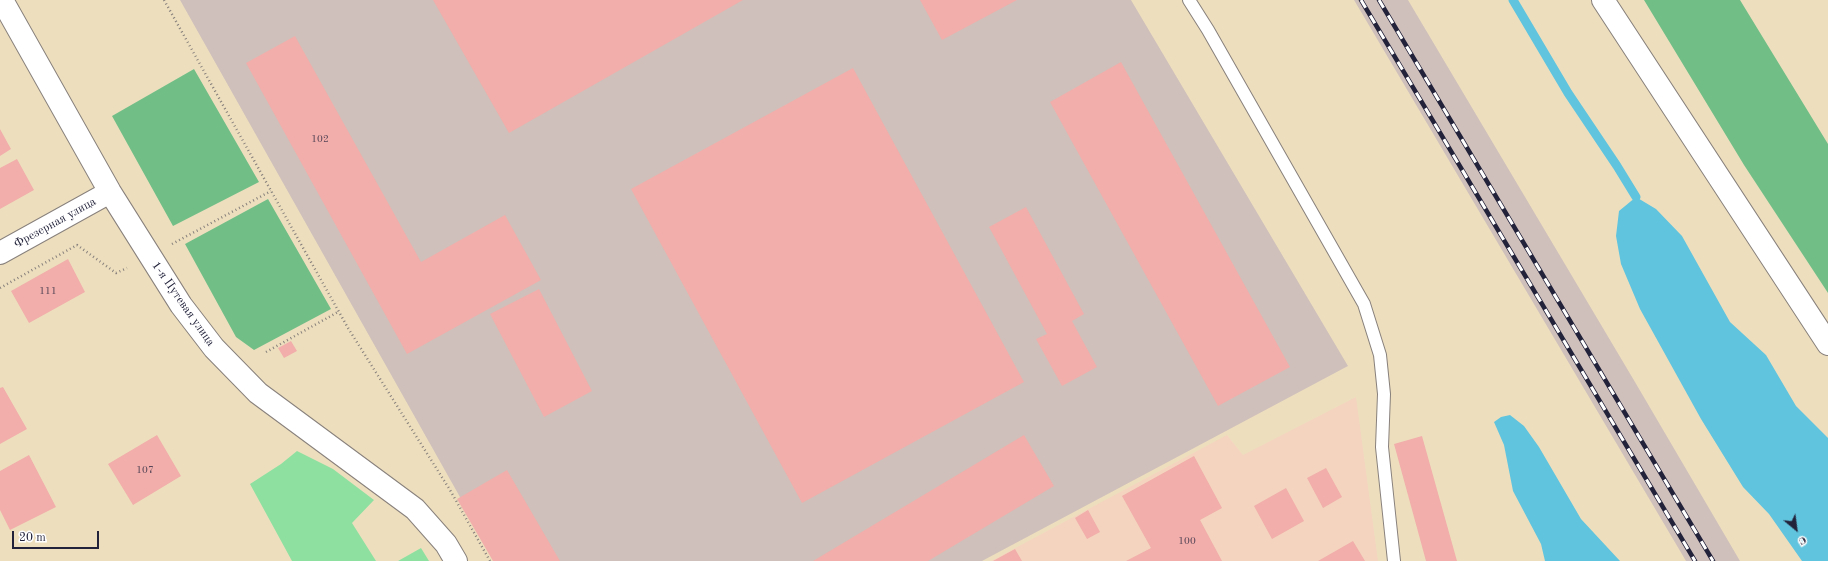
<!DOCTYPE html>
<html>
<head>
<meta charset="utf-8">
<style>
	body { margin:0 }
	#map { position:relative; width:1828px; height:561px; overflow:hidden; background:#eddfbe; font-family:"Old Standard TT",serif }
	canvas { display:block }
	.north { position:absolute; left:1776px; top:509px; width:40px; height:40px; -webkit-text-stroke:3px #fff; paint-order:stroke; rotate:151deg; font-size:11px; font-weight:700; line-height:16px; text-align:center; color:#22223b }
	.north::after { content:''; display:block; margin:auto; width:14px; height:18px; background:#22223b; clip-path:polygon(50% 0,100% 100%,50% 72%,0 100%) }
	.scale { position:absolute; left:12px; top:531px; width:87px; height:18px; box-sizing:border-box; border:2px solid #22223b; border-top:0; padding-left:5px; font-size:12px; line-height:14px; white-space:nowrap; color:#22223b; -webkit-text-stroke:3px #fff; paint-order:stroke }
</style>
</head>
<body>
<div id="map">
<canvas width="1828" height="561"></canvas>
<div class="north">С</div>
<div class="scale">20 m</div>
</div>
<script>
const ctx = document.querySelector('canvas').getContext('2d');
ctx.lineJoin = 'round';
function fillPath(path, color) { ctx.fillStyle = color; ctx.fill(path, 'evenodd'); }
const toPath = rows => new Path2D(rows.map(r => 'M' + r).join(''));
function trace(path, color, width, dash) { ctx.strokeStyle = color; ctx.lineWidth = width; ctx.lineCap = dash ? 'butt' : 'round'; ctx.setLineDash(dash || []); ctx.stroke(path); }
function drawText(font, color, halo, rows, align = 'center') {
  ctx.font = font + ' "Old Standard TT",serif'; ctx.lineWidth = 4; ctx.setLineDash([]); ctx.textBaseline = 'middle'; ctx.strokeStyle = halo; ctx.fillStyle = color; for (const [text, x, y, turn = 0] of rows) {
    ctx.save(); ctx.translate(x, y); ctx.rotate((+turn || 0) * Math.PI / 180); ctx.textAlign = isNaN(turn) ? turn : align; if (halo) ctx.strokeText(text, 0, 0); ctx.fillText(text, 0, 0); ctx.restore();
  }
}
fillPath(toPath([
	[1356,397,1378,561,991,561,1227,435,1243,455]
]), '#f4d4bf');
fillPath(toPath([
	[180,0,1131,0,1348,366,982,561,496,561],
	[1354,0,1408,0,1635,382,1740,561,1686,561]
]), '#d0c0bb');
fillPath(toPath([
	[297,451,333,469,374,500,352,523,376,561,292,561,250,484,281,464],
	[421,548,429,561,398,561]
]), '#8ee0a1');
fillPath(toPath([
	[1644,0,1740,0,1828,144,1828,293,1744,165],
	[194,69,259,182,173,226,112,116],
	[268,199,331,309,254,350,236,337,185,244]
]), '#72be87');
fillPath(toPath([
	[1636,197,1656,209,1682,236,1730,322,1766,355,1796,406,1828,438,1828,561,1802,561,1769,514,1743,487,1701,419,1640,309,1621,264,1616,236,1619,211],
	[1510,415,1524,426,1539,447,1581,519,1620,561,1545,561,1541,544,1513,491,1504,445,1494,422,1501,417]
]), '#60c4de');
trace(toPath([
	[1513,0,1568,93,1617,166,1636,197]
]), '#60c4de', 9);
fillPath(toPath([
	[433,0,743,0,509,133],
	[920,0,1017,0,942,40],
	[295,36,421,262,505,215,541,280,407,354,246,63],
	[1121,62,1290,367,1218,406,1050,102],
	[853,68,1024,382,802,503,631,189],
	[0,129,11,149,0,156],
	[17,159,34,190,0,209,0,168],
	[1026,207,1084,314,1072,321,1097,367,1062,386,1036,339,1047,334,989,227],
	[68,259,85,292,29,323,11,291],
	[539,289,592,391,544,417,490,314],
	[291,341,297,351,284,358,278,348],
	[3,387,27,429,0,444,0,388],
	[157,435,181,476,133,505,108,464],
	[1024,435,1054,486,928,561,813,561],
	[1422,436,1457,561,1426,561,1394,444],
	[29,455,56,507,10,530,0,510,0,471],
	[1194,456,1222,508,1200,520,1222,561,1126,561,1151,548,1122,496],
	[1326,468,1342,497,1323,508,1307,478],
	[507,470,560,561,493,561,457,499],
	[1286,488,1304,521,1272,539,1254,506],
	[1088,510,1100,532,1087,539,1075,518],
	[1353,541,1365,561,1318,561],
	[1015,549,1022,561,993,561]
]), '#f1aeaa');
const lane = toPath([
	[1189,0,1208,30,1364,304,1380,355,1384,394,1382,447,1394,561]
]);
const secondary = toPath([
	[2,0,110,192,181,305,214,348,258,393,415,509,446,544,456,561],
	[1603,0,1828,344],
	[0,253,110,192]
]);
trace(lane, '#88807c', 14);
trace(secondary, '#88807c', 24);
trace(toPath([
	[164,0,348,328,450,490,490,561],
	[172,244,271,191],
	[0,288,77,245,116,273,127,268],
	[266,352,338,312]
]), '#88807c', 2.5, [1, 3]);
trace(lane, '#fff', 12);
trace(secondary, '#fff', 22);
const rail = toPath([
	[1361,0,1695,561],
	[1379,0,1713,561]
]);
trace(rail, '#22223b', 4.5);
trace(rail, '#fff', 3, [9]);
drawText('10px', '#564557', null, [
	["102",320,139],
	["111",48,291],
	["107",145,470],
	["100",1187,541]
]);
drawText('12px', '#22223b', '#fff', [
	["Фрезерная улица",55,223,-29],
	["1-я Путевая улица",183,304,55]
]);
</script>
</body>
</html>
